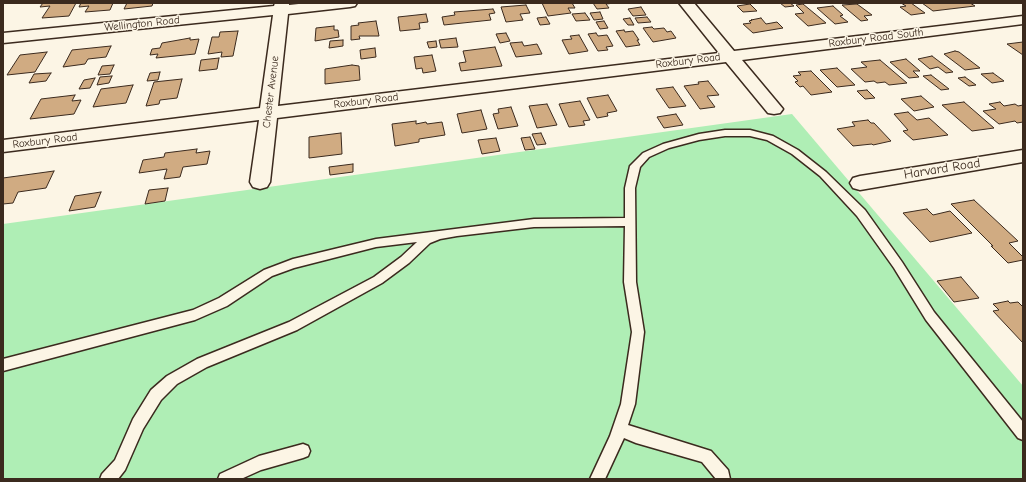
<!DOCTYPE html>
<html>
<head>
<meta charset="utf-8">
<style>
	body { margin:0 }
	#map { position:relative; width:1026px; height:482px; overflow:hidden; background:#fcf5e5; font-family:"Comic Neue",sans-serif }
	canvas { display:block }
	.frame { position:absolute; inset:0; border:4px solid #3b2a1e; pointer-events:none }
</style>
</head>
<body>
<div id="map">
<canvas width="1026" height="482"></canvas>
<div class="frame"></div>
</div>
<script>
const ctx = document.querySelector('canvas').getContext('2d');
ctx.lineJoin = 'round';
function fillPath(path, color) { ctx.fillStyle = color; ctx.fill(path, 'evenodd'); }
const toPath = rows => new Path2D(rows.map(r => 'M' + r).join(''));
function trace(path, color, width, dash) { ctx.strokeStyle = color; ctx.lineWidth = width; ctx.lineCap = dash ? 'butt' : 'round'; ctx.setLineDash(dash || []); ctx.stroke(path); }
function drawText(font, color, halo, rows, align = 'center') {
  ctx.font = font + ' "Comic Neue",sans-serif'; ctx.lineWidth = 3; ctx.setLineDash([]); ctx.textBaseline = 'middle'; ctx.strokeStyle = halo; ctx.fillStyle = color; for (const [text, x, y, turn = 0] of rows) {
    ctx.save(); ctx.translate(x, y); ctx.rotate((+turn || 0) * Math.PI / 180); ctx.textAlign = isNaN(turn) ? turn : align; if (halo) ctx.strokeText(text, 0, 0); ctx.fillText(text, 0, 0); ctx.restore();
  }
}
fillPath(toPath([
	[792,114,1023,386,1023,479,3,479,3,224]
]), '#afeeb5');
const building = toPath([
	[43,3,76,3,69,16,42,18,50,6,40,7,43,3],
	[81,3,113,3,110,10,85,12,89,6,79,7,81,3],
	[127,3,153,3,152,6,124,9,127,3],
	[542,3,572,3,575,8,568,8,571,13,548,16,542,3],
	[593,3,615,3,606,4,609,8,597,9,593,3],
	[780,3,790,3,794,6,785,7,780,3],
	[901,3,911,3,925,13,911,15,900,7,906,6,901,3],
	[922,3,970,3,975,6,933,11,922,3],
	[750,4,757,11,743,12,737,6,750,4],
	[803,4,826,23,808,26,795,14,804,13,796,5,803,4],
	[857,4,872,15,864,16,868,20,861,21,842,5,857,4],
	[526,5,530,13,520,14,523,20,506,22,501,7,526,5],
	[833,6,843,15,840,16,848,22,835,24,817,8,833,6],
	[641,7,646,15,633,16,628,9,641,7],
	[493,9,495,13,489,14,491,20,444,25,442,17,455,15,454,12,493,9],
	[600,12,603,19,594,20,590,13,600,12],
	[585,13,590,20,576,21,572,14,585,13],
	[426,14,428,22,419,23,420,29,400,31,398,17,426,14],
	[546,17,550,24,540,25,537,18,546,17],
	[647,17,651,22,638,23,635,18,647,17],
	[630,18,634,25,628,25,623,19,630,18],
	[761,18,766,24,777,22,783,28,753,33,743,24,751,23,749,21,752,20,751,20,761,18],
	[376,21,379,36,359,36,360,39,351,40,351,26,359,25,358,23,376,21],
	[604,21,608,28,600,29,596,22,604,21],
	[334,26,334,30,338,30,339,37,315,41,316,28,334,26],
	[652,27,654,29,664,28,667,32,671,31,676,38,653,42,643,28,652,27],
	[624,30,625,32,633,31,639,40,637,40,640,45,626,47,616,31,624,30],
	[238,31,233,56,221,57,222,52,208,54,212,37,219,37,220,32,238,31],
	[506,33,510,41,500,43,496,34,506,33],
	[596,33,598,36,607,35,613,46,606,47,608,50,598,51,588,34,596,33],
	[579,35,588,51,569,54,562,40,572,39,570,36,579,35],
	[190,38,190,40,199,39,195,54,156,58,158,54,150,55,152,49,160,48,162,43,190,38],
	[456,38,458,47,441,48,439,40,456,38],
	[343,40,343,46,329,48,330,41,343,40],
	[436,41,437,47,429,48,427,42,436,41],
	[522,42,524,46,537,44,542,54,516,57,510,43,522,42],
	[1023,42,1023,55,1007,44,1023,42],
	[111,46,106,57,88,59,85,64,63,67,72,50,111,46],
	[495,47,502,66,461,71,459,63,466,62,463,51,495,47],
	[375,48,376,57,361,59,360,50,375,48],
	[955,51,959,52,980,68,965,70,944,54,955,51],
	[47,52,35,72,7,75,20,55,47,52],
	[432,55,436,71,423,73,422,68,416,69,414,57,432,55],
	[932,56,953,72,946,73,938,67,930,69,918,59,932,56],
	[219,58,217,69,199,71,201,60,219,58],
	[906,59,920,71,913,71,919,77,909,78,890,62,906,59],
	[880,60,907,83,889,85,885,82,877,83,874,81,865,82,851,69,867,67,861,62,880,60],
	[114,65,110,74,98,75,102,66,114,65],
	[352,65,359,66,360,80,325,84,325,69,352,65],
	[837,68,855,85,837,87,820,70,837,68],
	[811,71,832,92,811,95,803,86,800,87,795,82,798,81,793,76,801,75,798,72,811,71],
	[160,72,158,80,147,81,150,73,160,72],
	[51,73,46,81,29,83,34,74,51,73],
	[993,73,1004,81,992,83,981,74,993,73],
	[931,75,949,89,941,90,923,76,931,75],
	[112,76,109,83,97,85,100,77,112,76],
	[965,77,976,85,969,86,958,78,965,77],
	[95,78,90,88,79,89,84,80,95,78],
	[182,79,177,98,160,100,159,104,146,106,154,82,182,79],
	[708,81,719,95,707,96,715,107,700,109,684,86,699,84,698,82,708,81],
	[133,85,126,103,93,107,101,89,133,85],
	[673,87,686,106,669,108,656,89,673,87],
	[867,90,875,98,865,99,857,91,867,90],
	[75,95,72,101,81,100,74,114,30,119,41,99,75,95],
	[608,95,617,111,607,113,608,116,597,118,587,98,608,95],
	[921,96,934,107,914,111,901,99,921,96],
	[580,101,590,120,583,121,585,125,569,127,559,104,580,101],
	[964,102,994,128,972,131,942,105,964,102],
	[1000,102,1004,106,1015,104,1018,106,1023,105,1023,122,1017,123,1015,121,999,124,983,111,996,109,989,104,1000,102],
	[547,104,557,125,537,128,529,106,547,104],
	[511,107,518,126,498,129,493,114,499,113,498,109,511,107],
	[481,110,487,129,462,133,457,114,481,110],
	[908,112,917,120,929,118,948,135,913,140,903,131,908,130,894,114,908,112],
	[676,114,683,125,664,128,657,117,676,114],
	[868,120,871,123,874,123,891,141,873,145,872,144,853,146,837,129,855,126,852,122,868,120],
	[416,121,416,124,426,122,427,124,442,122,445,135,419,139,419,142,395,146,392,124,416,121],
	[341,133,342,154,309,158,309,137,341,133],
	[541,133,546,144,537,145,532,134,541,133],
	[530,137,535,149,525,150,521,138,530,137],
	[496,138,500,151,482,154,478,140,496,138],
	[197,149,196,153,210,151,207,164,183,167,180,177,164,179,167,169,139,173,143,160,164,157,165,153,197,149],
	[353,164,353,172,330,175,329,167,353,164],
	[54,171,46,188,18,192,13,203,3,204,3,178,54,171],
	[168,188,165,201,145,204,149,190,168,188],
	[101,192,95,207,69,211,75,196,101,192],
	[974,200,1018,241,1009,243,1023,257,1023,260,1008,263,991,246,993,246,951,204,974,200],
	[927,209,933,215,950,211,972,233,930,242,903,213,927,209],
	[961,277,979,298,954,302,937,281,961,277],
	[1008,301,1010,303,1018,302,1023,307,1023,343,993,311,999,310,993,304,1008,301]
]);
fillPath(building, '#d0ab82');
trace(building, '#3b2a1e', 1);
const service = toPath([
	[725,130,750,130,773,136,798,150,826,172,865,210,902,262,934,312,1023,422,1023,440,1018,438,926,320,894,268,857,216,820,176,792,154,767,140,750,136,725,136,699,140,669,148,649,157,640,167,635,188,636,282,644,332,635,404,628,425,711,451,728,470,730,479,716,479,702,462,636,443,624,438,605,479,590,479,610,436,621,404,632,332,624,282,625,226,534,227,457,236,440,239,430,243,409,263,382,283,297,330,207,367,177,384,161,400,143,429,125,470,118,479,100,479,102,474,115,460,133,419,151,390,167,376,197,359,289,322,374,277,401,257,417,242,376,247,294,268,272,276,227,306,195,320,3,371,3,359,193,310,219,298,264,270,293,259,376,239,534,219,625,218,625,188,630,166,643,153,663,144,699,134,725,130],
	[303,444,308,446,310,451,308,456,303,458,261,470,241,479,218,479,220,474,259,456,303,444]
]);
const minor = toPath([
	[275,3,289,3,289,5,308,3,357,3,355,6,350,7,288,14,278,106,719,53,679,3,694,3,734,51,1023,16,1023,24,742,60,783,109,780,113,774,114,768,113,726,62,277,118,270,182,267,187,260,189,253,187,250,182,259,120,3,152,3,140,260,108,273,15,3,43,3,33,274,6,275,3],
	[1023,150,1023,162,860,190,853,188,850,183,853,178,860,176,1023,150]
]);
trace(service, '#3b2a1e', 3);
trace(minor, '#3b2a1e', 3);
fillPath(service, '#fcf5e5');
fillPath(minor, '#fcf5e5');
drawText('11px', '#3b2a1e', '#fcf5e5', [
	["Wellington Road",142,24,-6],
	["Roxbury Road South",876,38,-7],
	["Roxbury Road",688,61,-7],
	["Chester Avenue",271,92,-83],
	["Roxbury Road",366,101,-7],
	["Roxbury Road",45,141,-7]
]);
drawText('13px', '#3b2a1e', '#fcf5e5', [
	["Harvard Road",942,169,-9]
]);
</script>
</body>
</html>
